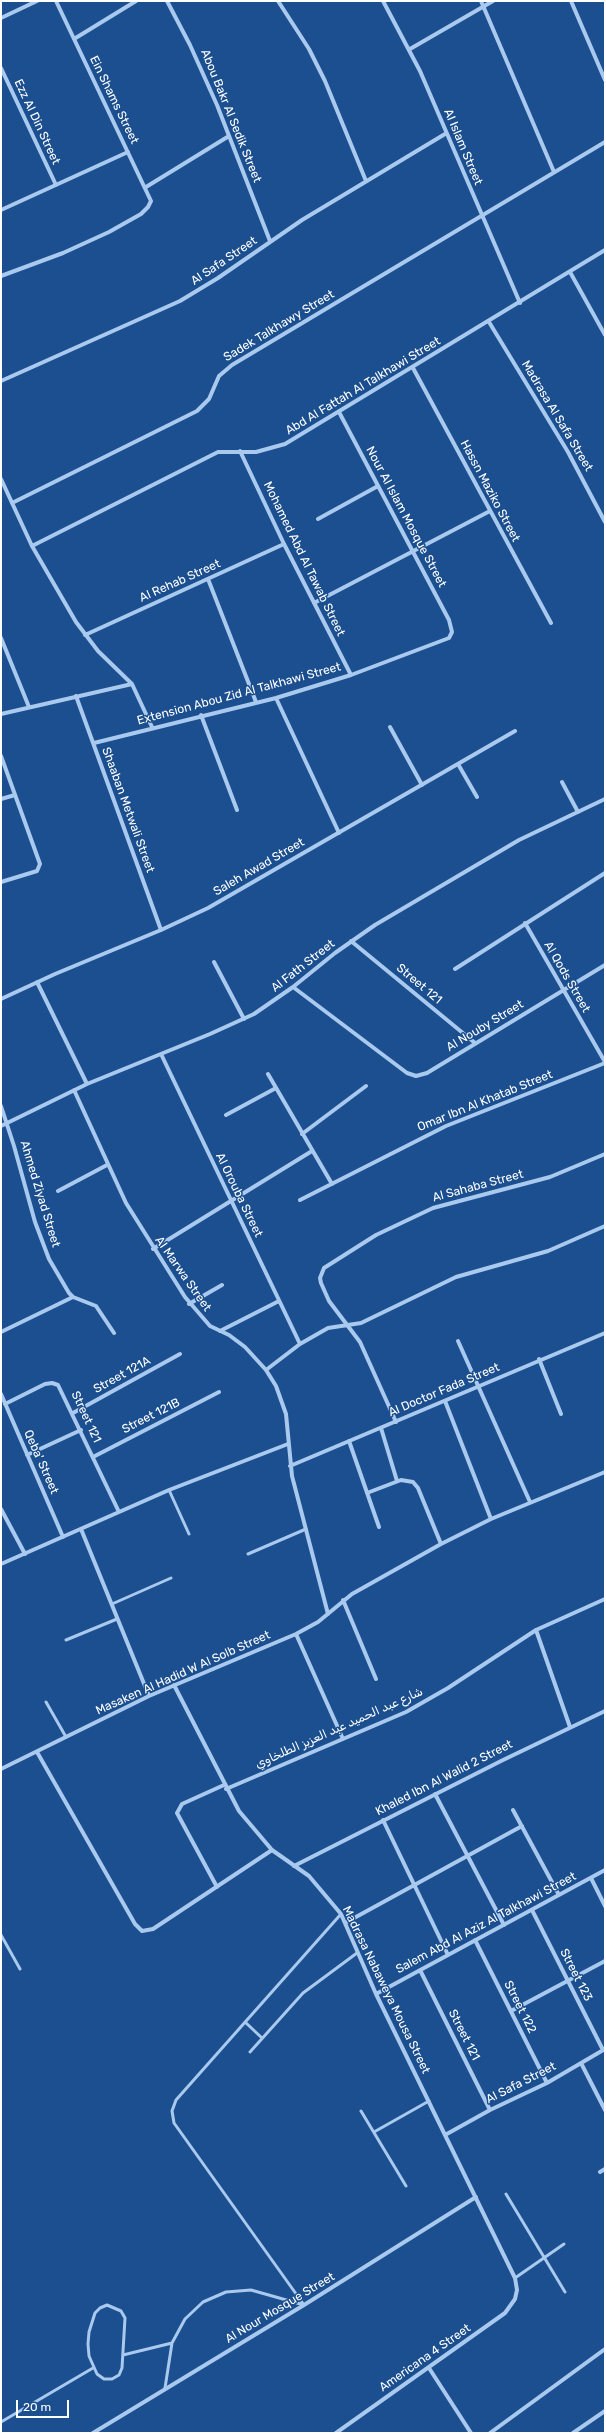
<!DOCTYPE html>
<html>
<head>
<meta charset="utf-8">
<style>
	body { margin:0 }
	#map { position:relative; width:606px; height:2434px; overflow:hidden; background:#1b4f8f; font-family:Rubik,sans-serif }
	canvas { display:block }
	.frame { position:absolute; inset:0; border:2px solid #fff; pointer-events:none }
	.scale { position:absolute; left:16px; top:2400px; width:53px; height:18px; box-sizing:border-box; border:2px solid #fff; border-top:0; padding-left:5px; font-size:12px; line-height:14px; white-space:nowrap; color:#fff; -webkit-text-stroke:3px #1b4f8f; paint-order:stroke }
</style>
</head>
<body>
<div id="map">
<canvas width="606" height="2434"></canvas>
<div class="frame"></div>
<div class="scale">20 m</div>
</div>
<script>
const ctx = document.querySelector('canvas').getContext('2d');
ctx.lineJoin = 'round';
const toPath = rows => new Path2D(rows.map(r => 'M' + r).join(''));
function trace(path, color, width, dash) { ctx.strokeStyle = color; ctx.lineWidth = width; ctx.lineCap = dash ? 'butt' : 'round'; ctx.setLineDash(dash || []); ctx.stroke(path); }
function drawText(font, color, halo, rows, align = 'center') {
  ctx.font = font + ' Rubik,"Noto Naskh Arabic",sans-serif'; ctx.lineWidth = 3; ctx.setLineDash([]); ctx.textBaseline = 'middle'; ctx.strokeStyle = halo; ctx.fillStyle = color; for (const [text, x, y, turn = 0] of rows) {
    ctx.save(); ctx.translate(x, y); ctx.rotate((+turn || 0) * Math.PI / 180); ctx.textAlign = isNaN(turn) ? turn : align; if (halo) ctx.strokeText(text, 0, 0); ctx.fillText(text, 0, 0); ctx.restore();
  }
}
trace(toPath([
	[169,1490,189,1534],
	[248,1554,306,1529],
	[112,1604,171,1578],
	[66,1640,117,1619],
	[46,1702,66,1737],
	[1,1935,20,1969],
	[245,2022,262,2038],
	[250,2052,303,1993,357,1953],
	[361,2111,406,2186],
	[374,2132,429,2101],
	[506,2194,565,2292],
	[515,2278,564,2244],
	[107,2305,121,2311,125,2318,122,2368,119,2375,112,2379,104,2379,97,2374,89,2356,88,2344,89,2332,95,2313,100,2308,107,2305],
	[304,2305,174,2123,172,2111,176,2100,341,1914],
	[123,2355,172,2343],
	[165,2388,172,2343,185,2319,203,2302,226,2292,251,2290,304,2305],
	[1,2422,93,2368]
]), '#a9c9ee', 3);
trace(toPath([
	[167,1,190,45,217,105,270,241],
	[278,1,309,49,325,81,366,181],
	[383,1,420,71,520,303],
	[481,1,554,172],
	[571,1,605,80],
	[1,18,37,1],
	[74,39,136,1],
	[410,49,493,1],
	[1,68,56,185],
	[146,187,229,136],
	[1,210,128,152],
	[570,272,605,335],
	[1,276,63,253,109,232,141,214,148,207,151,201,56,1],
	[489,322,568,452,605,522],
	[413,368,551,623],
	[1,381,180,301,218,278,302,220,445,134],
	[240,451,284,544,351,675],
	[1,479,32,546,76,622,98,651,132,684,152,727],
	[12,503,197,411,209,399,219,376,232,365,605,142],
	[318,519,378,486],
	[32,546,218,452,256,452,285,444,605,250],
	[208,579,256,702],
	[314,603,490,511],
	[85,635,284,544],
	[1,638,29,707],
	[76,696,161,930],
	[276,698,339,833],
	[1,714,132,684],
	[201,715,237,810],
	[390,727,422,785],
	[94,743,276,698,351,675,449,638,452,632,449,620,339,412],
	[1,756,40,864,37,871,1,882],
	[458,764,477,797],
	[562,782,578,812],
	[1,799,15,795],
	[525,923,605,1062],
	[351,941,475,1043],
	[214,962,244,1019],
	[455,969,605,873],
	[37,982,87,1084],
	[293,987,407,1073,416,1076,427,1073,605,965],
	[1,999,55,974,161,930,208,908,515,731],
	[161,1054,300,1344],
	[268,1074,332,1184],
	[74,1090,126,1203,185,1297,210,1326,229,1335,245,1347,266,1370,276,1386,286,1414,292,1476,328,1614],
	[1,1106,14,1146,35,1222,49,1259,69,1293,73,1297,96,1306,114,1333],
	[226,1115,276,1088],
	[1,1126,87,1084,210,1034,254,1014,293,987,335,953,375,925,519,840,605,799],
	[302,1134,366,1086],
	[58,1191,107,1165],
	[300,1200,446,1126,605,1063],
	[153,1249,312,1151],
	[189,1304,222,1285],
	[220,1331,279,1301],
	[1,1332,73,1297],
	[458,1341,530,1502],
	[539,1359,561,1414],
	[266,1370,300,1344,328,1328,361,1323,456,1277,548,1251,605,1226],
	[1,1394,63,1537],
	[445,1401,491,1519],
	[5,1404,45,1384,52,1383,58,1385,119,1512],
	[73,1413,180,1354],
	[396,1422,360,1342,329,1301,321,1283,320,1278,324,1268,376,1235,433,1208,550,1177,605,1154],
	[381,1428,397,1481],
	[349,1441,379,1527],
	[27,1455,81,1430],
	[93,1457,219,1392],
	[290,1466,605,1333],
	[367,1493,401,1480,413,1482,418,1488,441,1544],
	[1,1509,25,1554],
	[81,1529,149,1696],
	[1,1564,169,1490,288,1444],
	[343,1600,376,1679],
	[536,1630,570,1727],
	[296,1634,343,1739],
	[174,1685,239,1811,272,1850,309,1876,341,1914,376,1994,515,2278,517,2290,515,2299,505,2313,336,2433],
	[37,1752,135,1924,142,1931,153,1929,272,1850],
	[1,1769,149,1696,296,1634,318,1622,352,1594,441,1544,491,1519,605,1472],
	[226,1789,406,1712,448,1688,536,1630,605,1599],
	[435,1794,504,1925],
	[513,1810,559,1895],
	[383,1820,448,1955],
	[294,1866,501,1761,605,1711],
	[591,1878,605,1906],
	[217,1887,177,1813,182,1804,224,1785],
	[532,1910,603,2050],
	[345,1923,522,1826],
	[475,1940,547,2083],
	[420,1970,490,2110],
	[376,1994,605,1870],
	[511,2011,605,1961],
	[581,2063,605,2110],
	[445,2135,490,2110,547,2083,605,2049],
	[600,2172,605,2169],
	[429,2368,471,2433],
	[93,2433,304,2305,476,2197],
	[490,2433,605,2349],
	[573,2433,605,2411]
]), '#a9c9ee', 4);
drawText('12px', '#fff', '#1b4f8f', [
	["Ein Shams Street",114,100,64],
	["Abou Bakr Al Sedik Street",231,116,68],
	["Ezz Al Din Street",37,122,65],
	["Al Islam Street",463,147,67],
	["Al Safa Street",224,261,-34],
	["Sadek Talkhawy Street",279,326,-31],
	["Abd Al Fattah Al Talkhawi Street",363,386,-31],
	["Madrasa Al Safa Street",557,416,59],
	["Hassn Maziko Street",490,491,62],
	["Nour Al Islam Mosque Street",406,517,62],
	["Mohamed Abd Al Tawab Street",304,559,64],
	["Al Rehab Street",180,581,-24],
	["Extension Abou Zid Al Talkhawi Street",239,694,-15],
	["Shaaban Metwali Street",128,810,70],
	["Saleh Awad Street",259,867,-30],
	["Al Fath Street",303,966,-38],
	["Al Qods Street",567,977,60],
	["Street 121",419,984,40],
	["Al Nouby Street",485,1026,-31],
	["Omar Ibn Al Khatab Street",485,1101,-22],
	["Al Sahaba Street",478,1186,-15],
	["Ahmed Ziyad Street",40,1194,73],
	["Al Orouba Street",239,1195,64],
	["Al Marwa Street",183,1274,55],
	["Street 121A",122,1375,-29],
	["Al Doctor Fada Street",444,1390,-23],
	["Street 121B",151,1416,-27],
	["Street 121",86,1417,65],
	["Qeba' Street",41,1462,66],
	["Masaken Al Hadid W Al Solb Street",183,1673,-24],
	["شارع عبد الحميد عبد العزيز الطلخاوي",339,1728,-24],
	["Khaled Ibn Al Walid 2 Street",444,1778,-27],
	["Salem Abd Al Aziz Al Talkhawi Street",486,1923,-28],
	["Street 123",576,1975,63],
	["Madrasa Nabaweya Mousa Street",386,1990,64],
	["Street 122",520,2007,63],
	["Street 121",464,2035,63],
	["Al Safa Street",521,2083,-27],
	["Al Nour Mosque Street",280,2308,-31],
	["Americana 4 Street",425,2358,-35]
]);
</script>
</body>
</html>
